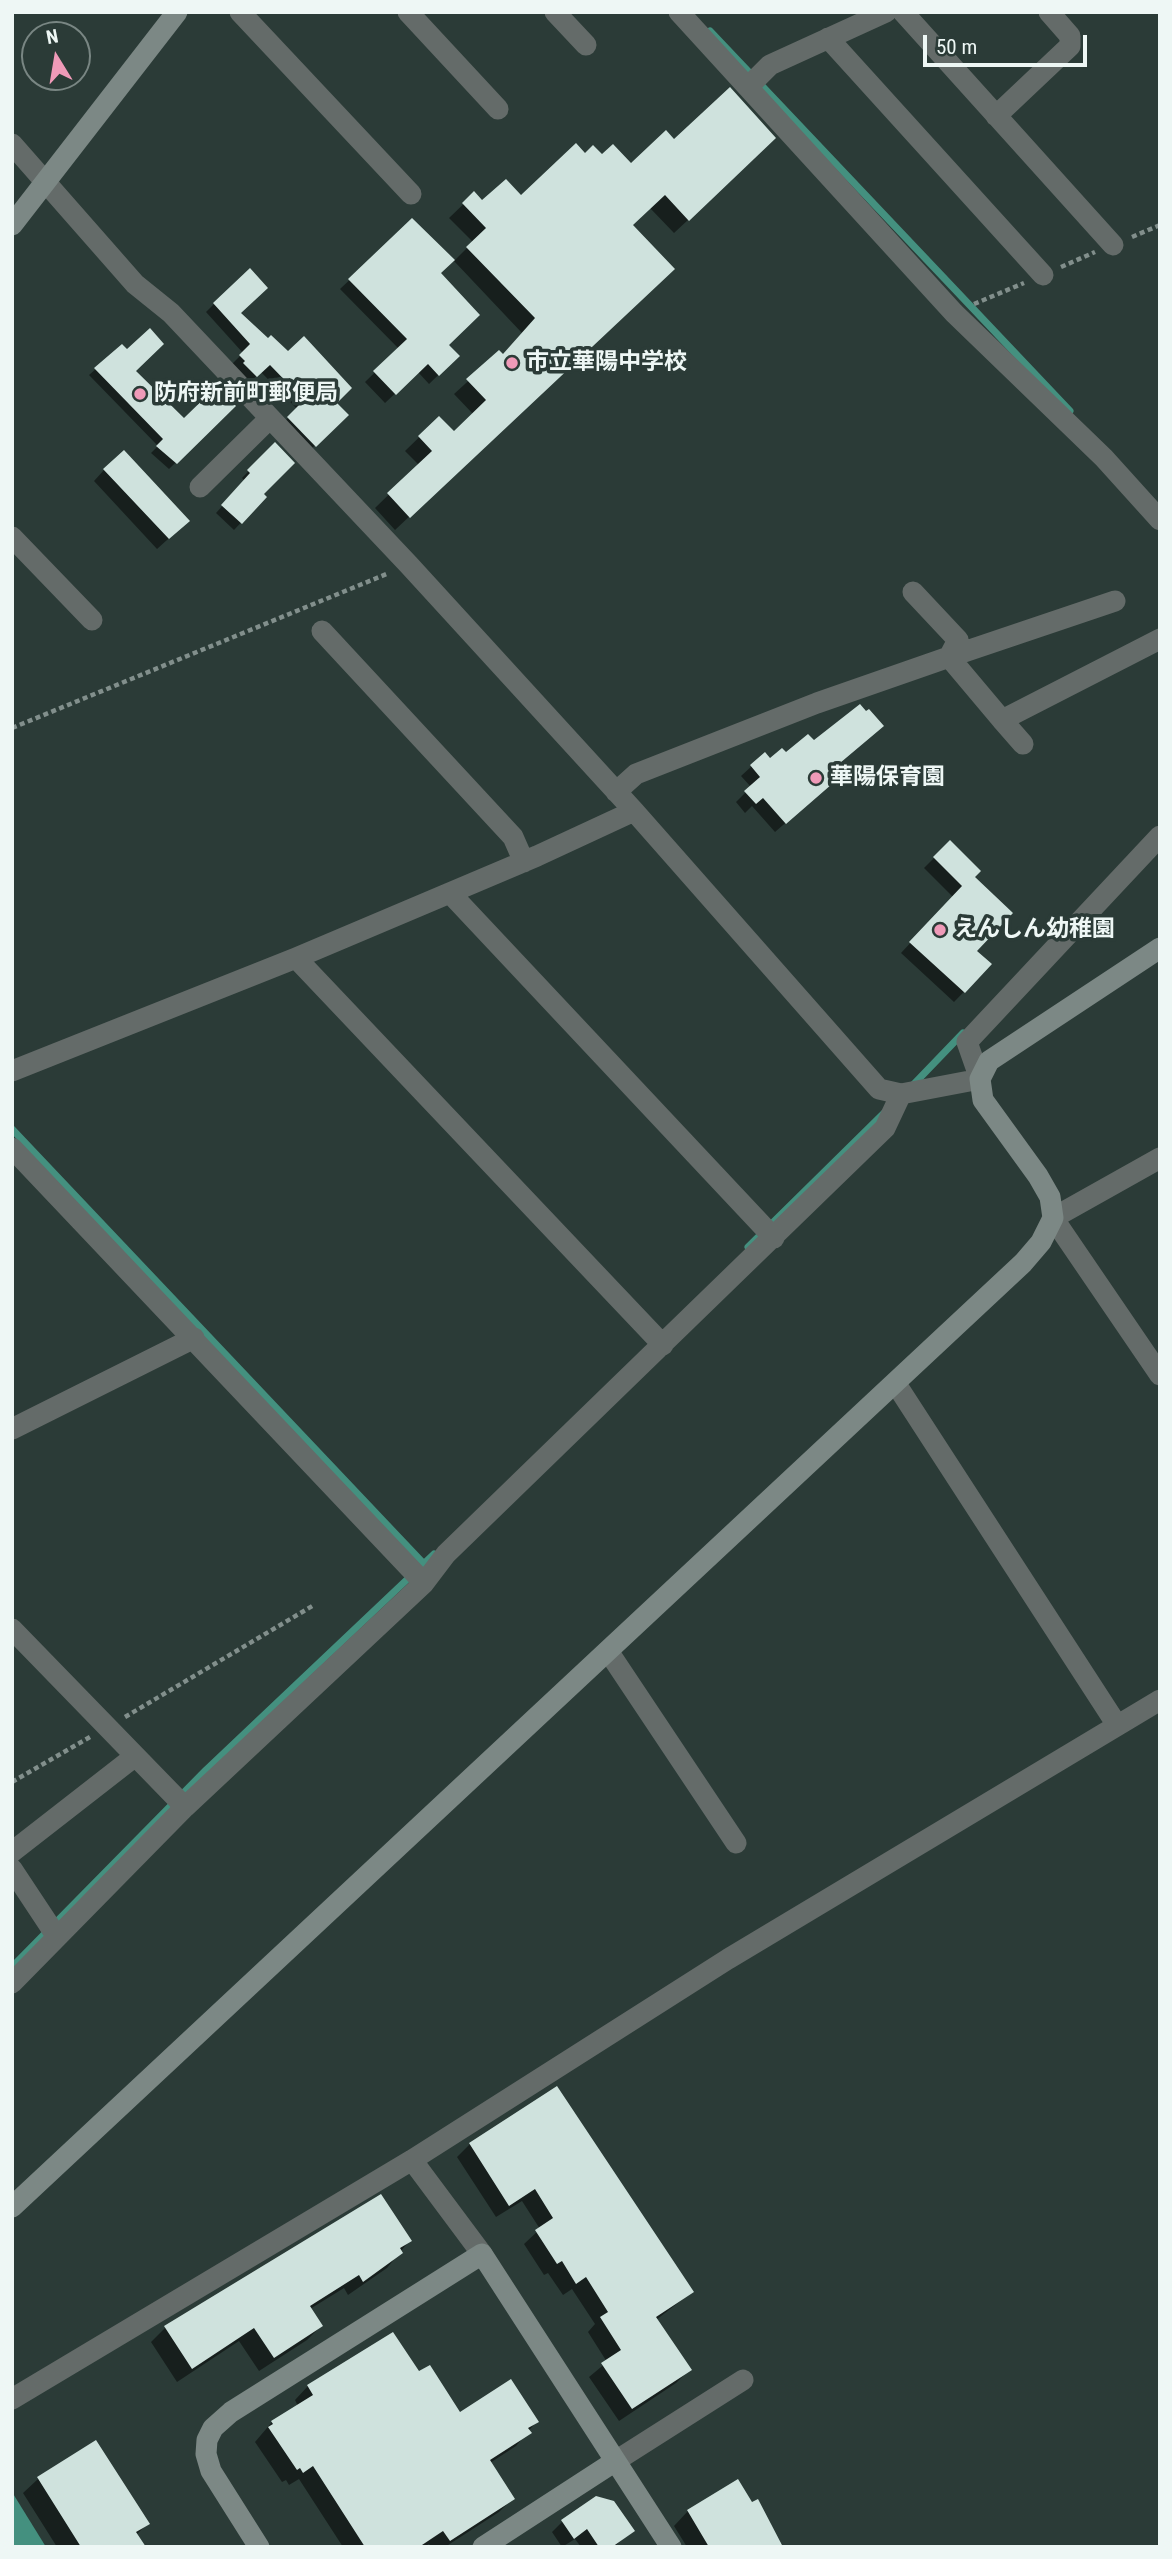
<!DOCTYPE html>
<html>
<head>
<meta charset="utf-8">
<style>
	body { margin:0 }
	#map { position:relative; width:1172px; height:2559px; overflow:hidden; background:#2b3b37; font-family:"Roboto Condensed",sans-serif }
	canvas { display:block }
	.frame { position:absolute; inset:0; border:14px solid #eef7f5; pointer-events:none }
	.north { position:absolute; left:21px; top:21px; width:70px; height:70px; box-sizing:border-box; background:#2b3b37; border:2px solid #798683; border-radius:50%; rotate:349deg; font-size:19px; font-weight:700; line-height:28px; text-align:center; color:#eef7f5 }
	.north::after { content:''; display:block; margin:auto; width:24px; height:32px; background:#ef9ab8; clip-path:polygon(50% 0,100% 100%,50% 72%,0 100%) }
	.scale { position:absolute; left:923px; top:35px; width:164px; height:32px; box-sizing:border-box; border:4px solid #eef7f5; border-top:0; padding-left:9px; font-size:21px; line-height:24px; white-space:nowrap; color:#eef7f5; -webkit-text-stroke:5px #2b3b37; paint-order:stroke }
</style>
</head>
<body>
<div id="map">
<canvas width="1172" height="2559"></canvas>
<div class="frame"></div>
<div class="north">N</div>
<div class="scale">50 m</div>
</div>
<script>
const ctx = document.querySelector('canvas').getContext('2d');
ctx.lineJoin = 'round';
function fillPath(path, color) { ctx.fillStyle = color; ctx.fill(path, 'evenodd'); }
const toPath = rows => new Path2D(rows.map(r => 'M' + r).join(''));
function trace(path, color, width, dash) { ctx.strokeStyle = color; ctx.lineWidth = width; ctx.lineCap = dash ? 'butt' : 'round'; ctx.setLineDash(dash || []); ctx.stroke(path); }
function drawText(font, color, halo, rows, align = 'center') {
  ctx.font = font + ' "Roboto Condensed","Noto Sans JP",sans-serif'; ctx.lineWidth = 7; ctx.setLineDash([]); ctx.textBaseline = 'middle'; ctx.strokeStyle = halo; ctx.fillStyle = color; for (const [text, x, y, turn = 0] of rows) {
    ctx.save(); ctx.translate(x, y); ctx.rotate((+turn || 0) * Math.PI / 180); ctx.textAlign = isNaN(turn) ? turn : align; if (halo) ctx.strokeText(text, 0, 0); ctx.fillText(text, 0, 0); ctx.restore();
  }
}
fillPath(toPath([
	[12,2492,46,2547,12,2547]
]), '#44907f');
fillPath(toPath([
	[674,141,761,152,674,233,650,208,631,225,659,282,395,530,375,508,419,465,405,451,439,418,453,433,473,414,454,394,499,353,502,356,522,333,454,261,473,242,449,218,474,194,482,202,520,198,585,155,631,165],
	[412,221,439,273,447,345,458,356,429,384,418,372,385,403,365,382,399,349,340,289],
	[214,304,239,313,346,415,306,454,280,426,297,409,261,372,248,384,232,364,243,353,206,312],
	[122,346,133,371,184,420,233,406,169,469,151,453,158,446,89,375],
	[275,444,262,494,265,497,234,530,216,513,245,481,242,478],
	[104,470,177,531,157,549,94,481],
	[765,754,770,761,786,755,838,764,835,780,775,832,752,806,745,813,736,802,751,787,741,776],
	[950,842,972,877,975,951,990,965,954,1002,901,953,953,897,924,868],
	[557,2088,692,2292,656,2320,689,2370,676,2383,619,2421,589,2377,607,2362,588,2332,595,2324,572,2289,563,2295,548,2273,544,2275,524,2244,540,2229,522,2201,496,2217,457,2157,470,2144],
	[381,2196,410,2240,387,2268,348,2295,344,2288,310,2309,321,2326,307,2340,259,2371,239,2341,177,2382,151,2342,165,2328],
	[419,2374,459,2414,537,2421,516,2446,490,2463,512,2499,499,2512,445,2547,431,2547,429,2544,424,2547,343,2547,299,2479,289,2485,286,2480,282,2482,255,2442,272,2422,298,2406,295,2400,308,2386],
	[95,2442,147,2524,136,2535,144,2547,57,2547,23,2493,38,2479],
	[688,2511,781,2547,687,2547,674,2526],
	[562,2522,632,2531,614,2547,581,2547,575,2539,562,2547,552,2532]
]), '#0007');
trace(toPath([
	[710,31,1070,411],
	[913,1085,963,1033],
	[12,1129,424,1564],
	[748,1247,884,1113],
	[12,1967,206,1770,434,1554]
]), '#44907f', 7);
fillPath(toPath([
	[730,87,776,138,689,221,665,195,633,225,675,269,410,518,387,493,432,451,418,436,439,416,454,431,486,400,466,379,499,350,503,354,535,318,466,247,486,228,462,203,474,191,482,200,506,179,521,195,576,143,585,153,593,145,602,154,613,144,631,163,666,130,674,139],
	[412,218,455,260,441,273,480,315,449,345,460,356,439,376,428,364,396,395,373,371,407,339,348,279],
	[250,268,268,288,241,313,268,338,271,335,288,351,304,336,352,388,337,403,349,415,316,447,287,417,304,400,270,365,257,377,243,363,245,361,239,355,250,344,213,303],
	[150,328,164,344,136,371,184,418,217,386,236,406,177,464,156,446,163,439,94,368,122,344,127,349],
	[275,442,295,463,264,494,267,497,242,524,221,505,250,473,247,470],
	[124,450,190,521,169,539,103,469],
	[860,704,866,711,869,709,884,726,840,763,847,771,786,824,763,798,756,804,744,791,760,777,750,765,765,752,770,758,782,748,786,752,808,734,814,740],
	[950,840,981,871,975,877,1013,913,977,951,992,964,965,993,909,942,962,886,933,857],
	[557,2086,694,2292,656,2317,692,2370,632,2409,601,2363,621,2350,600,2317,608,2312,586,2277,576,2284,562,2261,557,2264,535,2230,553,2218,535,2189,509,2206,469,2143],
	[381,2194,412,2241,400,2248,403,2253,363,2282,359,2275,310,2306,323,2326,274,2358,254,2328,192,2369,164,2326],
	[393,2332,419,2371,430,2365,460,2412,511,2379,539,2422,528,2428,532,2433,490,2460,515,2499,450,2541,443,2531,419,2547,365,2547,313,2466,303,2473,300,2468,297,2470,268,2427,273,2424,271,2421,313,2395,307,2385],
	[96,2440,150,2524,136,2532,146,2547,81,2547,37,2477],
	[738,2479,752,2502,758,2499,783,2547,709,2547,687,2510],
	[596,2496,614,2501,635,2531,612,2547,599,2547,587,2529,574,2539,561,2520]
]), '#cfe2dd');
trace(toPath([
	[1132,237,1160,225],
	[1061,267,1095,252],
	[974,304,1024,283],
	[12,728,389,573],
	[125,1717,314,1605],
	[12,1782,90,1737]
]), '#828f8c', 4.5, [5, 3.5]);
trace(toPath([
	[240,12,411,194],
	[408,12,498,109],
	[555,12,586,45],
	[679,12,954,313,1104,458,1160,520],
	[903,12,1113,245],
	[828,38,1043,275],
	[748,87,770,65,886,12],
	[996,116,1070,46,1070,36,1049,12],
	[12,144,135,284,171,313,409,565,634,811,879,1089,901,1094,980,1079,967,1042,1160,836],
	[200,487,270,418],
	[12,537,92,620],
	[913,592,958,640,949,657],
	[322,631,513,837,524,862],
	[949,657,1115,601],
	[1002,720,1023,744],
	[616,792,636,774,817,703,949,657,1002,720,1160,639],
	[450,893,774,1238],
	[296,958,663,1345],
	[12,1071,296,958,537,856,634,811],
	[12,1148,424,1583],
	[1160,1158,1053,1218,1160,1375],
	[896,1384,1117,1725],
	[12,1429,194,1338],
	[12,1629,185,1807],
	[608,1651,736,1843],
	[12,1852,134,1757],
	[12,1869,57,1937],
	[12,1983,185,1807,424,1583,446,1554,885,1128,901,1094],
	[412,2160,482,2254],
	[12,2399,412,2160,728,1959,1160,1700],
	[614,2462,743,2380]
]), '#646b69', 21);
trace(toPath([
	[12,225,177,12],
	[12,2207,1023,1263,1041,1242,1053,1218,1050,1197,1038,1176,983,1100,980,1079,989,1061,1160,948],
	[259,2547,211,2471,206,2454,207,2440,213,2428,231,2412,482,2254,671,2547],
	[483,2547,614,2462]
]), '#7c8885', 21);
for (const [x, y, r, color] of [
	[512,363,7,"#ef9ab8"],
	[140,394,7,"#ef9ab8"],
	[816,778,7,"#ef9ab8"],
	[940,930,7,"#ef9ab8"]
]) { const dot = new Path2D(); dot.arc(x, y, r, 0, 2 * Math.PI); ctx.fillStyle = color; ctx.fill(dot); trace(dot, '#2b3b37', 2.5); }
drawText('bold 23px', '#eef7f5', '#2b3b37', [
	["市立華陽中学校",526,363],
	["防府新前町郵便局",154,394],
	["華陽保育園",830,778],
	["えんしん幼稚園",954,930]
], 'left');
</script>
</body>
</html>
